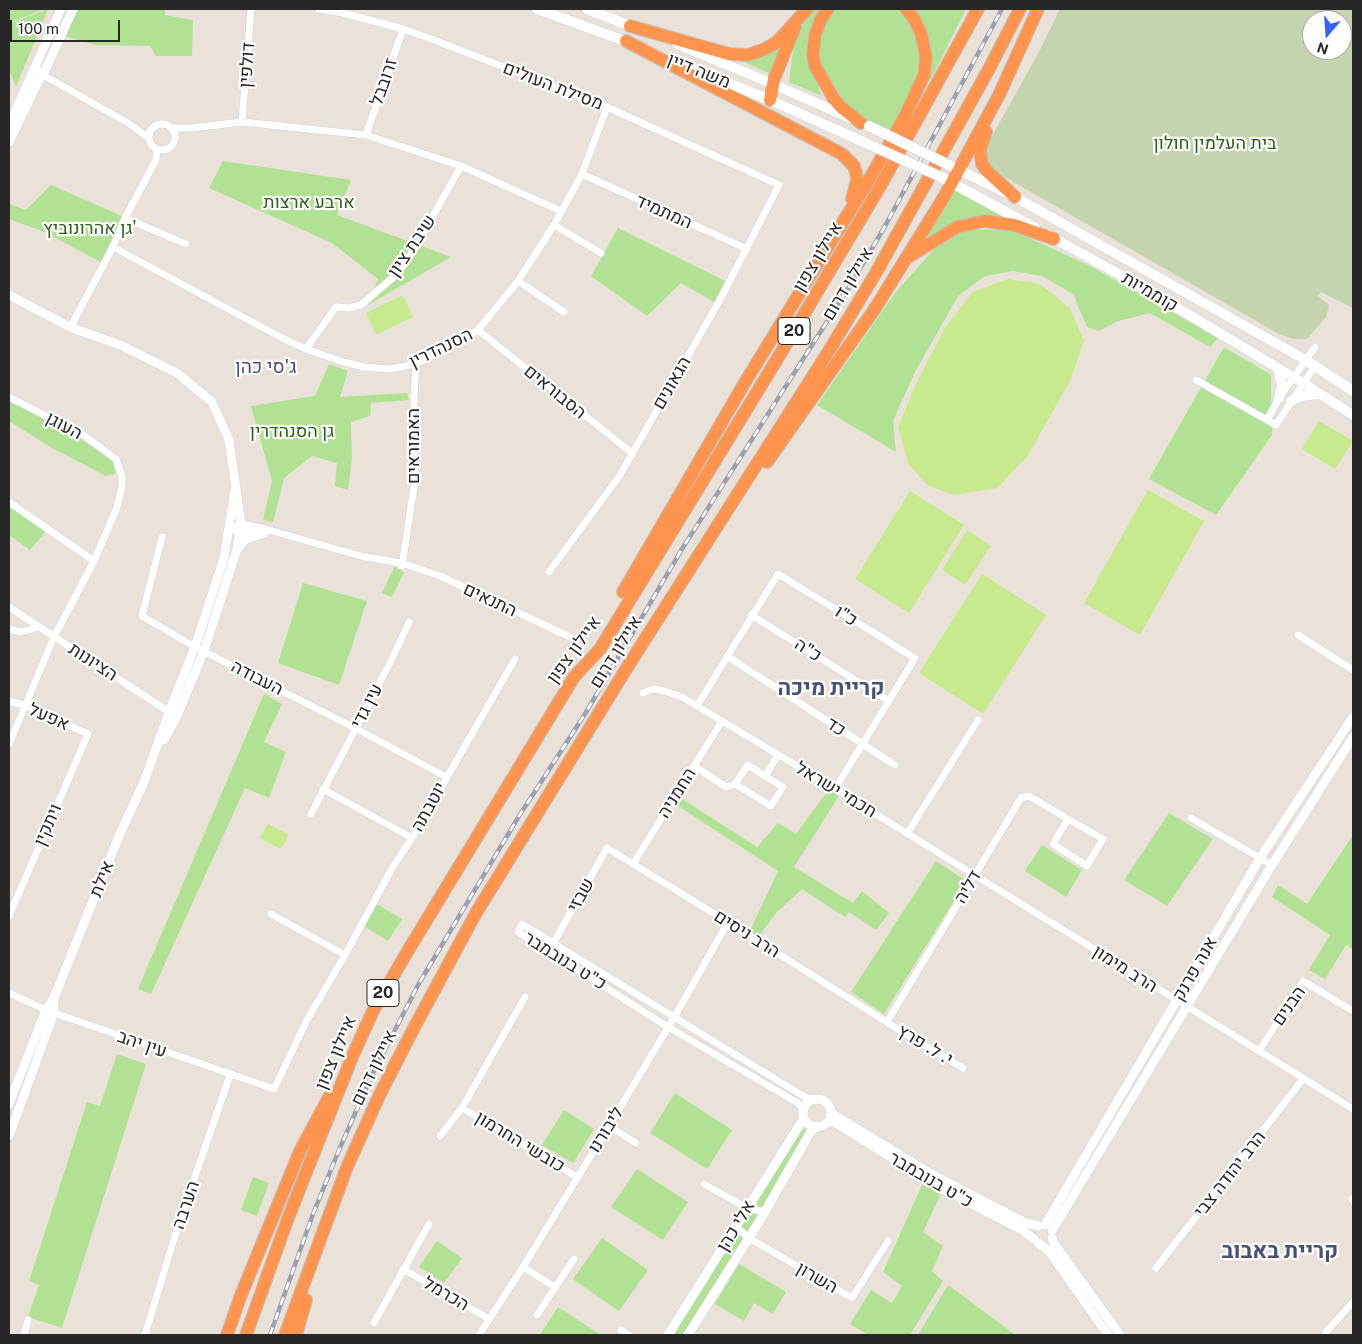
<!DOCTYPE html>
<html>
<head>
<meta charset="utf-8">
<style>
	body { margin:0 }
	#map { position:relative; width:1362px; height:1344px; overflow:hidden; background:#eae2d8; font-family:"Public Sans",sans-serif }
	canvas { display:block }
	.frame { position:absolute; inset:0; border:10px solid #272727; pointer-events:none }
	.north { position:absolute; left:1302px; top:10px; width:50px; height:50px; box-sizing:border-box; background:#fff; border:1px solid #a9a9a9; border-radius:50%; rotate:198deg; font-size:14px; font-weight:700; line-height:20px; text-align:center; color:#272727 }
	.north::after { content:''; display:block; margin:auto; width:18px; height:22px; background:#3461fc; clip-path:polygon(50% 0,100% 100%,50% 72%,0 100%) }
	.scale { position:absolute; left:10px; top:20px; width:110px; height:22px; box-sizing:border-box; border:2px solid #272727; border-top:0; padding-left:6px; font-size:15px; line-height:18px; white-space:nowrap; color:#272727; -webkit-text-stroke:4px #fff; paint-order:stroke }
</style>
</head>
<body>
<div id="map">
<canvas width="1362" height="1344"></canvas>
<div class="frame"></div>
<div class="north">N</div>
<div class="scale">100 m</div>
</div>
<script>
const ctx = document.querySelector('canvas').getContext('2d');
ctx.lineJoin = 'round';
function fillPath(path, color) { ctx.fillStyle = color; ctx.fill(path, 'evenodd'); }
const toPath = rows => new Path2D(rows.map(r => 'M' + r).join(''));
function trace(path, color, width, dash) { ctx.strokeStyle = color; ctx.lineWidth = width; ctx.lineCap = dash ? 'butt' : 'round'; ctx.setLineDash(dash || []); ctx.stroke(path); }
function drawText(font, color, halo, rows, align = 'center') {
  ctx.font = font + ' "Public Sans",Heebo,sans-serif'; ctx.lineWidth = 4.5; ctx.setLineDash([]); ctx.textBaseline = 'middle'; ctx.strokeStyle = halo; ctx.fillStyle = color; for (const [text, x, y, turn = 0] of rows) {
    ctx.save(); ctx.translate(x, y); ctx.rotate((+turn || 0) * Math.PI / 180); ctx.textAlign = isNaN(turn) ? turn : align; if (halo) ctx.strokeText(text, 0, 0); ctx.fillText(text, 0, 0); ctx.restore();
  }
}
fillPath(toPath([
	[9,9,44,9,9,23],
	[48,9,16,87,9,69,9,24],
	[76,9,165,9,165,15,193,20,192,56,156,56,150,46,96,45,64,36],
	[814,9,821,9,811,26,807,42,809,62,822,96,789,82,793,51,798,34,803,22],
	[834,9,900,9,910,20,921,50,919,74,891,130,864,119,844,104,820,64,818,46,825,21],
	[913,9,966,9,929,83,931,55,927,36,923,22],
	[781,44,771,74,737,59],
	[223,161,351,180,337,215,451,257,368,305,378,279,332,243,209,188],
	[51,185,122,216,101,262,42,231,9,219,9,204,26,210],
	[954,189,1009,220,995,217,971,217,950,225,916,252],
	[618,228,725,281,714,302,681,283,647,316,591,276],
	[1010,229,1088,265,1218,338,1210,347,1150,313,1118,321,1099,331,1087,327,1073,294,1042,276,1013,271,985,276,958,296,915,372,893,421,896,452,817,405,895,293,937,246,966,230],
	[1224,347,1271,375,1272,435,1216,515,1149,479],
	[329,364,348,371,340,397,407,393,409,400,371,403,370,416,351,422,352,459,348,490,335,486,337,463,312,456,284,478,273,522,263,520,272,481,251,406,315,396],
	[9,401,79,438,113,461,115,474,106,476,52,448,9,421],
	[9,506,46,531,30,550,9,535],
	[394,567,404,572,392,597,382,593],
	[303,583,367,601,339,685,278,663],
	[264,694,282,704,264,742,286,752,269,798,245,788,151,994,138,989],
	[829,789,839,796,794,867,853,903,862,891,889,913,876,930,849,912,845,917,802,889,777,912,756,940,748,935,778,871,672,802,676,795,757,847,778,823,796,834],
	[1169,813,1213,839,1167,906,1124,880],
	[1353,835,1353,949,1346,945,1325,979,1309,970,1330,935,1272,897,1278,885,1307,904],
	[1042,845,1082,870,1066,897,1025,871],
	[936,861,966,881,884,1014,851,992],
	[375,903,402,919,388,941,362,925],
	[117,1054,146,1064,62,1328,28,1317,39,1285,29,1281,87,1102,100,1106],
	[675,1093,732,1130,707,1169,650,1133],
	[564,1110,594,1129,573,1163,542,1145],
	[800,1126,810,1133,688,1335,668,1335],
	[637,1169,688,1202,663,1240,611,1207],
	[253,1177,269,1183,257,1216,241,1210],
	[923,1183,941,1194,923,1232,943,1246,932,1271,943,1281,910,1335,868,1335,850,1324,871,1290,892,1303,902,1286,883,1272],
	[602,1238,648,1270,619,1311,573,1279],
	[437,1241,462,1258,444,1283,419,1267],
	[739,1264,786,1292,773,1314,754,1303,744,1321,715,1304],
	[948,1285,1013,1333,1011,1335,918,1335],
	[558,1307,601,1335,540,1335]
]), '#b1e293');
fillPath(toPath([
	[1060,9,1353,9,1353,308,1321,292,1318,296,1329,305,1326,317,1307,339,1293,339,1279,334,989,168,984,157,987,145,1039,52],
	[1312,20,1342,20,1342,50,1312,50]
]), '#c3d4af');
fillPath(toPath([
	[1008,279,1040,284,1070,308,1084,341,1070,381,1027,457,997,488,953,495,926,484,908,463,898,428,915,386,946,326,973,292],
	[403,295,413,317,376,335,366,313],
	[1319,421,1353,441,1335,469,1302,449],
	[1148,490,1204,521,1140,635,1084,603],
	[910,491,964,525,909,613,855,579],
	[967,530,991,546,965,585,942,570],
	[982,574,1046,615,983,714,919,673],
	[268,824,289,835,281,849,260,838]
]), '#c7ea8e');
const minor = toPath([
	[319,9,343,13,403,29,434,40,607,107,779,185,721,298,620,475,549,572],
	[36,67,43,75,128,123,149,138],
	[242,122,251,9],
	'149 137a13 13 0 1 1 26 0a13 13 0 1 1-26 0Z',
	[171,128,191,128,242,122,366,135,461,166,561,211],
	[366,135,403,29],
	[582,174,747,249],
	[125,218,186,244],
	[554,225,601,253],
	[113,247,282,338,306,349,340,361,364,367,390,369,416,364,462,340,478,330,518,281,554,225,582,174,607,107],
	[518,281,564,312],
	[72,328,72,324,113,247,125,218,156,160,157,149],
	[478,330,632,453],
	[306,349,336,307,349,308,361,305,397,274,415,248,461,166],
	[1196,380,1276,425,1315,366],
	[9,397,82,434,116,459,122,476,122,487,116,510,94,561,54,637,9,744],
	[1267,420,1279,398,1315,347],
	[9,502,94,561],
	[229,529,241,524,262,528,364,557],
	[236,531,260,533],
	[162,537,142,616,195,647,355,728,446,777],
	[361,556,405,564,440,576,570,637],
	[402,566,415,480,414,396,416,364],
	[9,607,172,714],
	[751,615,889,701],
	[9,629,21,632,38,627],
	[1298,635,1353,670],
	[727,656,895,765],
	[643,693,653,689,664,691,682,697,837,790,1353,1109],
	[9,701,24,705,88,734,9,916],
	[697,706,778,574,915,658,835,789],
	[694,766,726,787,735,784,771,806,783,787,765,776,778,755],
	[735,784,748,765,765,776],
	[323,789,412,838],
	[311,814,392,659,409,622],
	[1191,818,1272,865],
	[907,834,978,720],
	[633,864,722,721],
	[271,914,345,955],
	[554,942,607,848,728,922,896,1028,963,1068],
	[9,993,46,1010,274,1089,307,1020,345,955,391,870,412,838,515,659],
	[887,1022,1021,798,1029,796,1068,819,1103,839,1087,866,1053,844,1068,819],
	[1259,1051,1303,981,1353,1011],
	[462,1108,577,1177],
	[804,1111,798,1103,668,1027,518,932,522,924,803,1096,813,1100],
	[609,1126,636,1143],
	[440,1136,462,1108,525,997],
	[704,1184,747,1208,765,1212],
	[1352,1199,1353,1201],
	[736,1227,749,1238,852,1298,888,1241],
	[523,1267,555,1287],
	[1156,1268,1303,1079],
	[403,1269,489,1319],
	[537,1315,574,1259],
	[374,1323,429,1224],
	[621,1330,629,1335],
	[1326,1332,1353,1302],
	[24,1335,28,1320],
	[145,1335,177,1229,230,1075],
	[479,1335,523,1267,609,1126,675,1016,728,922]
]);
const tertiary = toPath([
	[9,125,61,9],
	[9,142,40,78,43,75,73,9],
	[9,295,72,328,120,345,177,373,212,402,229,440,241,524,237,549,204,651,177,716,164,740],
	[237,549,246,539,264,533],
	'803 1113a14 14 0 1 1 28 0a14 14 0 1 1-28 0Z',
	[9,1104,46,1010,54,998,119,836,144,782,169,712,195,647,224,558,235,490],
	[831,1113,935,1176,1026,1223,1039,1226],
	[828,1122,834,1122,935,1185,1022,1230,1034,1239],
	[9,1136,54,1013,54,999],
	[1045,1225,1260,858,1353,717],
	[1052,1231,1272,865,1353,737],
	[1052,1238,1055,1245,1120,1335],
	[1038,1243,1048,1250,1108,1335],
	[668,1335,804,1118],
	[688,1335,759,1222,810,1133,817,1126]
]);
const secondary = toPath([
	[537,9,633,44],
	[587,9,635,28],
	[677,44,773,84,850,118],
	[676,62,770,100,859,140],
	[953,167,1015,197,1304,359,1353,391],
	[941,177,1035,228],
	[1048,235,1151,292,1303,383,1353,415],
	[1278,368,1282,386,1279,398],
	[1291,401,1301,396,1320,394]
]);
const motorway = toPath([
	[828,9,821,19,815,35,813,55,815,66,834,99,841,107,861,123],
	[630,26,729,54,748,55,765,49,777,42,807,9],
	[626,41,842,154,854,166,856,173,857,180,852,199],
	[770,100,774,79,795,27],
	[986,132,980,150,982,164,987,171,1015,197],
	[910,256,957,227,985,221,1014,225,1054,239],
	[767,462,874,310,944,197,999,95,1038,9],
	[623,592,744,384,870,178,905,116,924,75,926,57,921,33,913,17,906,9],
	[227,1335,241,1295,300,1151,329,1097],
	[246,1335,287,1221,315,1150,353,1055,373,1011,406,954,574,677,600,649,776,361,878,190,978,9],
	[285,1335,347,1167,380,1094,415,1026,476,913,628,666,827,354,877,271,989,69,1020,9],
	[296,1335,306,1300]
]);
trace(minor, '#ced2e1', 8);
trace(tertiary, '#ced2e1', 10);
trace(secondary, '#ced2e1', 11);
trace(motorway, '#c3c3c3', 14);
trace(minor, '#fff', 7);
trace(tertiary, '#fff', 9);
trace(secondary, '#fff', 10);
trace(motorway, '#ff944e', 12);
const rail = toPath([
	[270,1335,313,1214,339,1150,371,1077,418,985,519,816,585,714,682,549,851,284,884,228,1002,9]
]);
trace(rail, '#9ba0b2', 4.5);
trace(rail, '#fff', 2.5, [8]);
const secondaryBridge = toPath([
	[869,126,949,165],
	[859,140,941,177]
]);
trace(secondaryBridge, '#ced2e1', 11, []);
trace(secondaryBridge, '#fff', 10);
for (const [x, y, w] of [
	[794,331,32],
	[383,993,32]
]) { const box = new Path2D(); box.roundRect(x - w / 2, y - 13.5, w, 27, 4); ctx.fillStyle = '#fff'; ctx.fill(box); trace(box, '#272727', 1); }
drawText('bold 16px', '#272727', null, [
	["20",794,331],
	["20",383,993]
]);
drawText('18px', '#272727', '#fff', [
	["דולפין",247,65,-86],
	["משה דיין",699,71,22],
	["זרובבל",384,82,-71],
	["מסילת העולים",553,86,21],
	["המתמיד",664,212,24],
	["שיבת ציון",412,246,-56],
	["איילון צפון",818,257,-59],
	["איילון דרום",848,284,-59],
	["קוממיות",1150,292,30],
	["הסנהדרין",441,348,-26],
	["הגאונים",672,383,-60],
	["הסבוראים",555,392,39],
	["העוגן",64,426,28],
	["האמוראים",413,446,-90],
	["התנאים",490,600,25],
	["כ\"ו",846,616,32],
	["איילון צפון",574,650,-54],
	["כ\"ה",808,650,32],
	["איילון דרום",616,652,-58],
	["הציונות",93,662,33],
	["העבודה",257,678,27],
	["עין גדי",367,706,-62],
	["אפעל",49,717,24],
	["כד",836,727,33],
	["חכמי ישראל",836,790,31],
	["החמניה",677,793,-58],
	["יוטבתה",429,807,-61],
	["ויתקין",48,825,-66],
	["אילת",102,879,-68],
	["דליה",968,887,-59],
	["שבזי",581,895,-61],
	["הרב ניסים",747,934,32],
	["כ\"ט בנובמבר",565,961,32],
	["הרב מימון",1125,969,32],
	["אנה פרנק",1195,969,-60],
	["הבנים",1289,1006,-55],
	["עין יהב",142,1044,19],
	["י. ל. פרץ",925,1045,31],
	["איילון צפון",336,1053,-67],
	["איילון דרום",374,1068,-64],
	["ליבורנו",606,1130,-58],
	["כובשי החרמון",520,1142,31],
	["הרב יהודה צבי",1230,1174,-52],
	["כ\"ט בנובמבר",931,1180,30],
	["הערבה",186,1205,-71],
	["אלי כהן",736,1226,-59],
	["השרון",817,1278,30],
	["הכרמל",446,1294,30]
]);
drawText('18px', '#2b6318', '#fff', [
	["בית העלמין חולון",1215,143],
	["ארבע ארצות",309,202],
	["גן אהרונוביץ'",90,228],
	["גן הסנהדרין",292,431]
]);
drawText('19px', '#485278', '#fff', [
	["ג'סי כהן",266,367]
]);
drawText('bold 22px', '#485278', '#fff', [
	["קריית מיכה",831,688],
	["קריית באבוב",1280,1251]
]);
</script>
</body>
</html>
